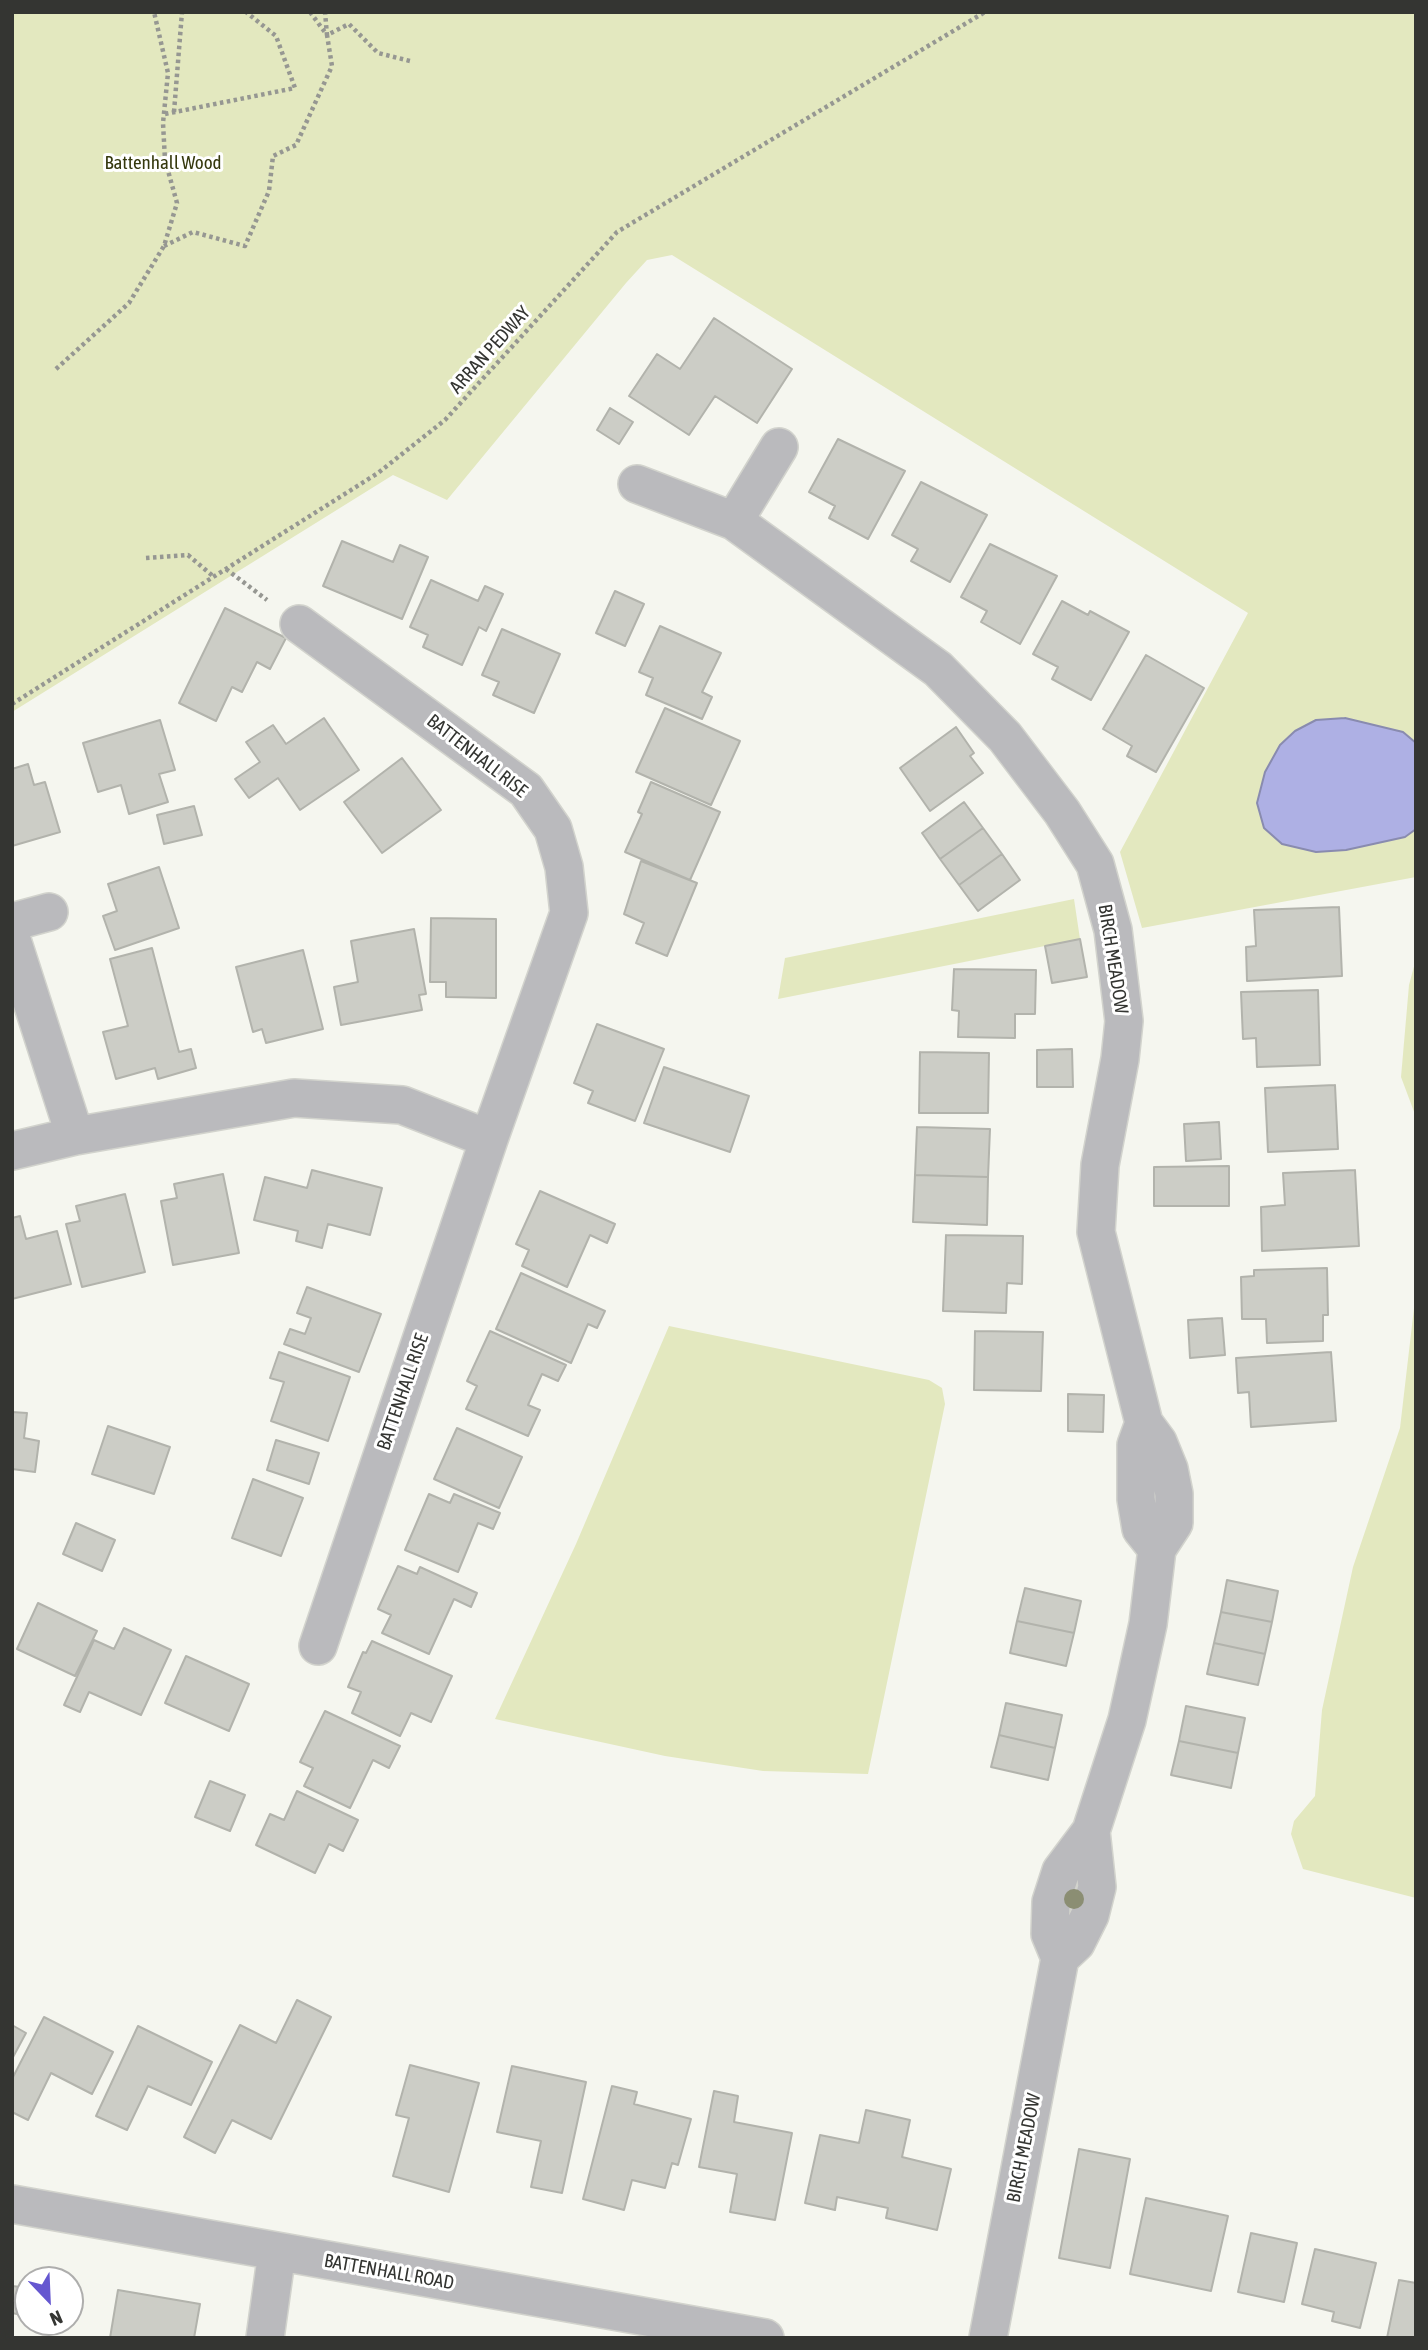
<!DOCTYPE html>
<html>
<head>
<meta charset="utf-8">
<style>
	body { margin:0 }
	#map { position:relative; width:1428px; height:2350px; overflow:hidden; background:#f5f6ef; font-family:"Asap Condensed",sans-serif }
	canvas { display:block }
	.frame { position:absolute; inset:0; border:14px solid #343532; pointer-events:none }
	.north { position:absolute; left:14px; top:2266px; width:70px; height:70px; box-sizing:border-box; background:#fff; border:2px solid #aeaead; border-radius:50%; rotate:157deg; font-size:19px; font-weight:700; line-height:28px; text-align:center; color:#343532 }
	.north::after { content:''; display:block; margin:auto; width:24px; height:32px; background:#6557d0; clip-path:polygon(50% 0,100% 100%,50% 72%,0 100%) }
</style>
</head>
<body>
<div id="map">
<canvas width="1428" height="2350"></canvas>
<div class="frame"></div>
<div class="north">N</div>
</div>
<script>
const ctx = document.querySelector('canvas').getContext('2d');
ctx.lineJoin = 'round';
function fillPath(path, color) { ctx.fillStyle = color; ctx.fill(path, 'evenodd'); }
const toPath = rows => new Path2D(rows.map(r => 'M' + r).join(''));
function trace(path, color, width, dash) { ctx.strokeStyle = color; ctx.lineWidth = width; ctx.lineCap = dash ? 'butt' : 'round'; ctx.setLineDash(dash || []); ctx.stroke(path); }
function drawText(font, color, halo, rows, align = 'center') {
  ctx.font = font + ' "Asap Condensed",sans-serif'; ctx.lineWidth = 6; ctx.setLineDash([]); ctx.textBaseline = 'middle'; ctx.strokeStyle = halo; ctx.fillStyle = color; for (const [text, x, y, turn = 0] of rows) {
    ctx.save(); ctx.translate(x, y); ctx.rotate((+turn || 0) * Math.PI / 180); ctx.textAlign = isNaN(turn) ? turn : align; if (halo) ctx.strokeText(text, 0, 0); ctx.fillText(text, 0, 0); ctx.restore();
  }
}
fillPath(toPath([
	[12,12,1416,12,1416,877,1142,928,1120,852,1248,613,672,255,647,260,626,283,447,500,393,475,12,712],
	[1074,899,1080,939,778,999,785,958],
	[1416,959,1416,1117,1401,1077,1409,985],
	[1416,1291,1416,1898,1303,1869,1291,1834,1294,1821,1315,1796,1322,1710,1353,1567,1400,1428],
	[669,1326,929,1380,942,1388,945,1404,868,1774,763,1771,665,1756,495,1719,576,1544]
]), '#e3e8bf');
const water = toPath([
	[1345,718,1403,732,1416,743,1416,829,1405,837,1346,850,1316,852,1282,844,1264,828,1257,803,1265,772,1280,745,1295,731,1316,720,1345,718]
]);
fillPath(water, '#aeb0e4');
trace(water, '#898baf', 2);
const building = toPath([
	[714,318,792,369,757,423,715,396,689,435,629,396,657,354,680,369,714,318],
	[610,408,633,422,619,444,597,430,610,408],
	[838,439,905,471,868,539,829,518,835,506,809,492,838,439],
	[921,482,987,515,950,582,911,561,918,549,892,535,921,482],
	[342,541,393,562,400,545,428,557,402,619,323,586,342,541],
	[990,544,1057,576,1020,644,981,622,987,611,961,597,990,544],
	[431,580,478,601,485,586,503,594,486,631,479,627,462,665,423,647,428,635,410,627,431,580],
	[615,591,644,604,625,646,596,633,615,591],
	[1062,601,1088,615,1090,611,1129,632,1091,700,1052,679,1058,667,1033,654,1062,601],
	[225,608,286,638,270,669,257,662,242,692,232,687,216,721,179,703,225,608],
	[660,626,721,653,702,692,712,697,702,719,646,695,653,678,639,672,660,626],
	[502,629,560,654,534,713,493,695,499,682,482,675,502,629],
	[1146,655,1204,688,1156,772,1127,756,1132,746,1103,729,1146,655],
	[665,708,740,741,711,805,636,772,665,708],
	[324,718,359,770,300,810,278,778,249,798,235,779,260,762,246,742,273,725,286,744,324,718],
	[160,720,175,770,159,774,168,802,129,814,121,785,98,792,83,743,160,720],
	[956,727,974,753,970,756,983,773,930,811,900,768,956,727],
	[402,758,441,810,382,853,344,802,402,758],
	[28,764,34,785,45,782,60,832,12,846,12,769,28,764],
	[651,782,720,812,690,880,625,852,642,814,638,812,651,782],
	[964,802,983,828,940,859,922,833,964,802],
	[194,806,202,835,164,844,157,815,194,806],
	[983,828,1002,854,959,885,940,859,983,828],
	[1002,854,1020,880,978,911,959,885,1002,854],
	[641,861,697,883,667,956,636,943,644,923,624,914,641,861],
	[159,867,179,928,115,950,103,916,117,911,108,884,159,867],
	[1339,907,1342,976,1247,981,1246,947,1256,946,1254,910,1339,907],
	[431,918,496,919,496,998,446,997,446,982,430,982,431,918],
	[414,929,426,994,419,995,422,1010,341,1025,334,987,358,982,351,941,414,929],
	[1080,939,1087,977,1052,983,1045,946,1080,939],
	[152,948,179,1052,191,1049,196,1068,158,1079,155,1068,116,1079,103,1032,128,1026,110,959,152,948],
	[303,950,323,1029,266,1043,262,1029,253,1032,236,967,303,950],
	[954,969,1036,970,1035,1014,1015,1014,1015,1038,958,1037,959,1011,952,1010,954,969],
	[1318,990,1320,1065,1257,1067,1256,1038,1243,1039,1241,992,1318,990],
	[597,1024,664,1049,635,1121,588,1103,593,1091,574,1083,597,1024],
	[1072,1049,1073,1087,1037,1087,1037,1050,1072,1049],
	[920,1052,989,1053,988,1113,919,1113,920,1052],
	[664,1067,749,1096,730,1152,644,1123,664,1067],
	[1335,1085,1338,1149,1268,1152,1265,1088,1335,1085],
	[1219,1122,1221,1159,1186,1161,1184,1124,1219,1122],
	[917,1127,990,1129,988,1177,915,1175,917,1127],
	[1229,1166,1229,1206,1154,1206,1154,1167,1229,1166],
	[312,1170,382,1188,370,1235,328,1224,322,1248,296,1241,298,1231,254,1220,265,1177,307,1188,312,1170],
	[1355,1170,1359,1246,1262,1251,1261,1207,1285,1205,1283,1173,1355,1170],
	[223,1174,239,1253,173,1265,161,1201,177,1198,174,1184,223,1174],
	[915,1175,988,1177,987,1225,913,1222,915,1175],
	[540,1191,615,1224,607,1243,590,1235,567,1287,522,1266,529,1250,516,1244,540,1191],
	[125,1194,145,1272,82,1287,66,1224,80,1221,76,1206,125,1194],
	[20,1216,26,1239,57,1231,71,1284,12,1299,12,1218,20,1216],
	[946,1235,1023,1236,1022,1284,1007,1283,1006,1313,943,1311,946,1235],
	[1327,1268,1328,1315,1323,1315,1323,1341,1267,1343,1266,1319,1242,1319,1241,1277,1254,1276,1254,1270,1327,1268],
	[521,1273,605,1311,597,1328,588,1324,571,1363,496,1329,521,1273],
	[307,1287,381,1314,359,1372,284,1344,290,1329,305,1334,311,1318,297,1313,307,1287],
	[1222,1318,1225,1355,1190,1358,1188,1320,1222,1318],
	[490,1331,566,1365,558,1381,542,1374,528,1405,540,1410,528,1436,466,1409,477,1386,467,1381,490,1331],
	[975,1331,1043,1332,1041,1391,974,1390,975,1331],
	[279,1352,350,1377,328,1441,271,1421,284,1382,270,1378,279,1352],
	[1331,1352,1336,1421,1251,1427,1249,1392,1238,1393,1236,1358,1331,1352],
	[1068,1394,1104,1395,1103,1432,1068,1431,1068,1394],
	[12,1412,27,1413,24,1438,39,1441,35,1472,12,1469,12,1412],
	[108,1426,170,1447,154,1494,92,1474,108,1426],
	[457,1428,522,1457,499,1508,434,1479,457,1428],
	[276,1440,319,1453,309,1484,267,1470,276,1440],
	[253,1479,303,1498,281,1556,232,1538,253,1479],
	[429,1494,450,1503,454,1494,500,1513,493,1529,478,1523,458,1572,405,1550,429,1494],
	[76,1523,115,1540,102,1571,63,1554,76,1523],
	[398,1566,417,1574,420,1567,477,1593,471,1607,454,1599,429,1654,382,1633,391,1615,378,1609,398,1566],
	[1227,1580,1278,1591,1272,1622,1221,1612,1227,1580],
	[1025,1588,1081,1601,1074,1633,1017,1621,1025,1588],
	[38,1603,97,1631,75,1676,17,1649,38,1603],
	[1221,1612,1272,1622,1265,1654,1214,1643,1221,1612],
	[1017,1621,1074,1633,1066,1666,1010,1653,1017,1621],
	[124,1628,171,1650,141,1715,89,1692,80,1712,64,1705,94,1640,114,1649,124,1628],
	[372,1641,452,1676,431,1722,411,1713,400,1736,352,1713,361,1692,348,1687,363,1652,366,1653,372,1641],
	[1214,1643,1265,1654,1258,1685,1207,1674,1214,1643],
	[186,1656,249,1684,229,1731,165,1703,186,1656],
	[1006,1703,1062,1715,1055,1748,999,1735,1006,1703],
	[1186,1706,1245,1718,1238,1753,1179,1741,1186,1706],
	[325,1711,400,1746,389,1768,373,1760,350,1808,304,1786,313,1768,300,1762,325,1711],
	[999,1735,1055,1748,1048,1780,991,1767,999,1735],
	[1179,1741,1238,1753,1231,1788,1171,1775,1179,1741],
	[210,1781,245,1795,230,1831,195,1817,210,1781],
	[297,1791,358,1820,343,1851,329,1844,315,1873,256,1845,270,1814,284,1820,297,1791],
	[297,2000,331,2017,271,2139,232,2120,215,2153,184,2137,240,2025,276,2043,297,2000],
	[44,2017,113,2052,92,2094,51,2073,28,2120,12,2112,12,2079,44,2017],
	[12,2025,26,2033,12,2059,12,2025],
	[138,2026,212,2062,191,2105,148,2086,127,2130,96,2116,138,2026],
	[410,2065,479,2083,449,2192,393,2176,409,2118,396,2115,410,2065],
	[512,2066,586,2082,562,2193,531,2187,541,2141,497,2132,512,2066],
	[612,2086,637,2092,634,2104,691,2119,678,2165,672,2163,665,2188,632,2180,624,2210,583,2199,612,2086],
	[714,2091,738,2096,734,2122,792,2133,775,2220,730,2212,737,2174,699,2167,714,2091],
	[866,2110,910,2120,902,2157,951,2169,937,2230,886,2218,888,2208,837,2197,835,2210,805,2203,820,2135,859,2143,866,2110],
	[1079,2149,1130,2159,1110,2268,1059,2258,1079,2149],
	[1146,2198,1228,2216,1211,2291,1130,2274,1146,2198],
	[1251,2233,1297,2243,1284,2302,1238,2292,1251,2233],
	[1315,2249,1376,2263,1360,2328,1332,2321,1334,2312,1302,2304,1315,2249],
	[1399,2280,1416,2283,1416,2338,1387,2338,1399,2280],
	[12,2286,21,2287,17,2314,12,2313,12,2286],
	[118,2290,200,2304,194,2338,110,2338,118,2290]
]);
fillPath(building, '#cccdc6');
trace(building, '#b2b3ac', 2);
const street = toPath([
	[637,484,734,521,938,669,1005,737,1062,812,1095,864,1113,930,1124,1021,1120,1059,1100,1165,1096,1232,1144,1423,1158,1442,1169,1469,1174,1494,1174,1523,1157,1549,1148,1624,1127,1720,1091,1831,1061,1871,1051,1902,1050,1934,1060,1958,988,2338],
	[734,521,779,447],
	[299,624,526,790,553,829,564,867,569,913,489,1139],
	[12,922,49,912],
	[12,940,75,1136],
	[12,1151,75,1136,294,1098,402,1105,489,1139,318,1646],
	[1144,1423,1136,1445,1136,1499,1141,1529,1157,1549],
	[1060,1958,1076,1943,1090,1915,1097,1887,1091,1831],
	[12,2204,765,2338],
	[265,2338,277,2252]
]);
trace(street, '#d2d3cd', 40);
trace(toPath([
	[310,12,327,35,325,12],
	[174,112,182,12],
	[165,114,295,88,276,36,246,12],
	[164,246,193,232,245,246,269,191,273,156,296,145,332,66,327,35,349,24,378,53,410,61],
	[56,369,129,303,164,246,177,203,165,160,163,123,168,73,154,12],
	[146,558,188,555,214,577],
	[226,569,267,600],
	[12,704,378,473,445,420,617,232,985,12]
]), '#969792', 4.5, [3.5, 3.5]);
trace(street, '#bababd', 37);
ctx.fillStyle = '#8b8e73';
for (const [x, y] of [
	[1074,1899]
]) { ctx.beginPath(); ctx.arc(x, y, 10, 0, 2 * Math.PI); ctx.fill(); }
drawText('19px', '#35380d', '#fff', [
	["Battenhall Wood",163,163]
]);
drawText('19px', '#343532', '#fff', [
	["ARRAN PEDWAY",490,350,-48],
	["BATTENHALL RISE",477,756,38],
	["BIRCH MEADOW",1113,959,81],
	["BATTENHALL RISE",403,1392,-71],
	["BIRCH MEADOW",1024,2148,-79],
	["BATTENHALL ROAD",389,2272,10]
]);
</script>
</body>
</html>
